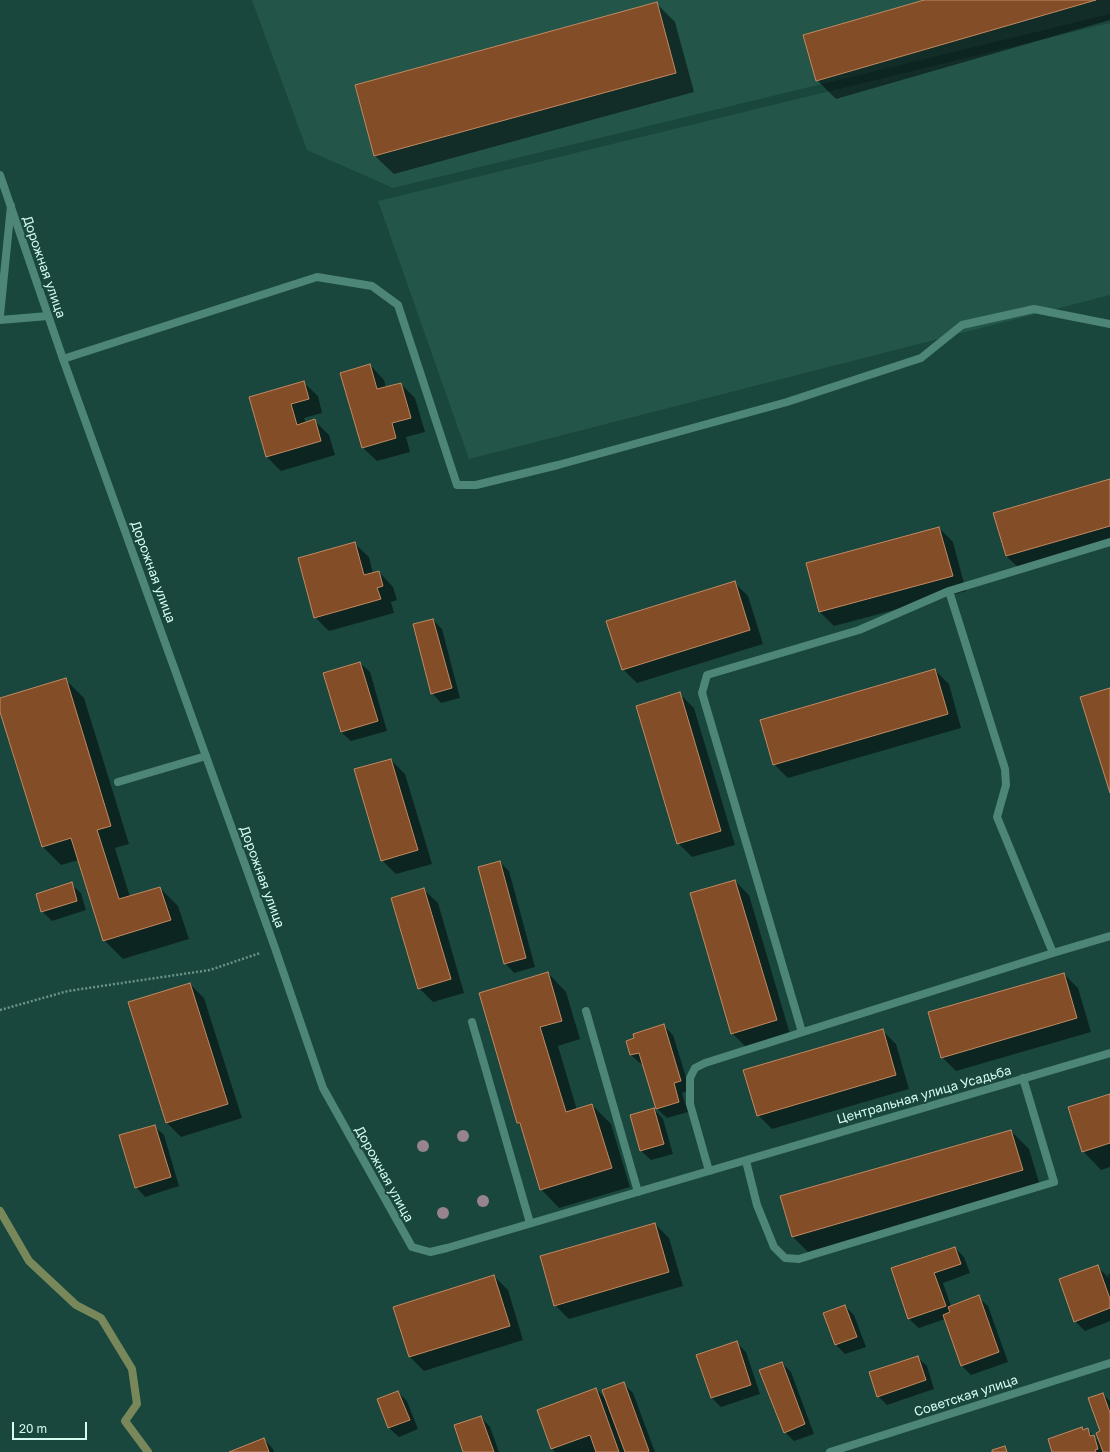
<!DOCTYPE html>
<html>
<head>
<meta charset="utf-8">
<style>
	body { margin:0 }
	#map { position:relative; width:1110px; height:1452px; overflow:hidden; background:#1a473d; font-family:"Golos Text",sans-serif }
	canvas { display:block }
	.scale { position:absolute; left:12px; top:1422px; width:75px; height:18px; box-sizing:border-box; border:2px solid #d4fcf0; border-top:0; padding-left:5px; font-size:12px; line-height:14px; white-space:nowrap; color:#d4fcf0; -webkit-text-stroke:3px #1a473d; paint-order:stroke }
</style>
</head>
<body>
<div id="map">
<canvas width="1110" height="1452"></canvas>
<div class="scale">20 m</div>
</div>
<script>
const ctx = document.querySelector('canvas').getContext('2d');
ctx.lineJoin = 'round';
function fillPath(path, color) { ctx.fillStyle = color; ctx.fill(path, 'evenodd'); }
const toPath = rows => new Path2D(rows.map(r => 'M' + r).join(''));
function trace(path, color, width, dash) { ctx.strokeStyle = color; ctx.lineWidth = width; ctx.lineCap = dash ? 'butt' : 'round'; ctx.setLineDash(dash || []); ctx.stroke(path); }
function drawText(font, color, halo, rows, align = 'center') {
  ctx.font = font + ' "Golos Text",sans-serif'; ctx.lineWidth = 4; ctx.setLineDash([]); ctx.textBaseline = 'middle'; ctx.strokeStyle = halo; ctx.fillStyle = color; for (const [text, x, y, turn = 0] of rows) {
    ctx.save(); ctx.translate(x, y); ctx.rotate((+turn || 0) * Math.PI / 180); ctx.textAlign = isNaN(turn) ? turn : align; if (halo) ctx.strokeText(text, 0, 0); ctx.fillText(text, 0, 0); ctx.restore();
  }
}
fillPath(toPath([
	[252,0,1110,0,1110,14,393,188,307,150],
	[1110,23,1110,295,469,459,378,201]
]), '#235549');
fillPath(toPath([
	[927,0,1110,0,1110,20,836,99,817,80],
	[656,3,675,22,694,92,394,174,375,156],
	[370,365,384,380,386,388,401,384,415,398,425,432,406,437,410,452,377,461,362,447],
	[303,382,318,396,322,413,304,418,306,423,315,421,329,435,335,455,281,471,267,457,250,398],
	[1110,480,1110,544,1021,570,1006,556,995,514],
	[939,528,953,542,966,591,834,626,820,612,807,564],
	[354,543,369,557,373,574,379,572,393,587,397,600,391,602,394,613,329,631,315,617],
	[734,582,748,596,763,644,637,683,623,669],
	[433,620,442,629,460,698,441,703,432,693],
	[360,663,370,672,387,731,351,741,341,732],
	[935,670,949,684,961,728,788,778,774,764],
	[65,679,84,698,129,844,115,848,130,897,160,888,178,906,189,939,123,959,104,940,79,860,61,865,43,847,0,709,0,699],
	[680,694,694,708,735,845,692,857,678,843],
	[391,760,405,774,432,864,396,874,382,860],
	[500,862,509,871,535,967,514,973,505,963],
	[735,881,749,895,790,1034,746,1047,732,1033],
	[71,884,81,893,86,910,52,921,42,911],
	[423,889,438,903,464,993,433,1002,419,988],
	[548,973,566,992,580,1039,558,1046,577,1110,592,1105,611,1124,630,1187,559,1208,541,1189,522,1127,518,1123],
	[1064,974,1078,988,1091,1032,956,1071,942,1057],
	[190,984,204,998,242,1118,181,1137,167,1123,129,1003],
	[664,1026,673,1035,690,1090,682,1093,688,1112,667,1118,657,1109,643,1063,641,1064,631,1055,627,1041],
	[882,1030,896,1044,909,1089,772,1129,758,1115],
	[1110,1095,1110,1167,1101,1170,1083,1151],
	[654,1109,663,1119,673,1154,651,1160,641,1151],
	[154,1126,164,1135,179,1186,145,1197,136,1187],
	[1011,1131,1029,1149,1041,1189,811,1255,792,1236],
	[655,1224,669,1238,683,1286,569,1319,555,1305],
	[955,1248,964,1257,970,1273,943,1283,951,1306,978,1297,988,1306,1008,1362,971,1375,962,1366,945,1319,919,1328,909,1319,892,1269],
	[1097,1266,1109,1278,1108,1274,1110,1274,1110,1321,1085,1331,1075,1321],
	[494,1276,508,1290,523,1340,424,1371,410,1357],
	[845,1306,854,1315,866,1347,845,1354,836,1345,824,1313],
	[736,1342,746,1352,760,1394,721,1407,712,1398,698,1355],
	[917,1357,927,1366,934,1389,887,1405,878,1396],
	[782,1363,791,1372,814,1434,794,1441,785,1432],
	[624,1384,633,1393,655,1452,555,1452,552,1449,538,1411,596,1389,607,1400],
	[398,1392,407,1401,418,1429,399,1437,389,1428,378,1400],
	[1103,1394,1110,1401,1110,1452,1053,1452,1088,1430,1102,1445,1101,1432],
	[481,1417,490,1427,499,1452,464,1452],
	[264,1439,273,1449,274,1452,232,1452]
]), '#0007');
trace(toPath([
	[0,1211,29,1261,76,1305,101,1318,132,1369,137,1404,125,1421,148,1452]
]), '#78885a', 8);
const building = toPath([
	[924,0,1096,0,816,81,803,35,924,0],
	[657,2,676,73,374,156,355,85,657,2],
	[370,364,377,389,401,383,411,418,392,423,396,438,362,448,340,373,370,364],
	[304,381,309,399,291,404,297,425,315,419,321,441,266,457,249,397,304,381],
	[1110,479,1110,526,1006,556,993,513,1110,479],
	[939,527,953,576,819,612,806,563,939,527],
	[355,542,364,575,379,571,383,586,377,588,381,599,314,618,298,558,355,542],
	[735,581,750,630,622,670,606,621,735,581],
	[433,619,452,688,431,694,413,624,433,619],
	[360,662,378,721,341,732,323,673,360,662],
	[935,669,948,714,773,765,760,720,935,669],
	[66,678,111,826,97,830,119,899,160,887,171,920,103,941,71,838,42,847,0,712,0,698,66,678],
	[1110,688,1110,793,1080,697,1110,688],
	[680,692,721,831,677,844,636,706,680,692],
	[391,759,418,850,381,861,354,769,391,759],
	[500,861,526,958,504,964,478,867,500,861],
	[735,880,777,1020,731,1034,690,893,735,880],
	[72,882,77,901,41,912,36,894,72,882],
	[424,888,451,979,418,989,391,898,424,888],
	[548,972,562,1021,540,1027,566,1112,592,1104,612,1168,540,1190,520,1123,517,1123,479,993,548,972],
	[1064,973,1077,1018,941,1058,928,1012,1064,973],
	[190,983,228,1104,166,1123,128,1002,190,983],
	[664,1024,681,1081,674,1083,679,1102,656,1109,639,1053,630,1055,626,1041,634,1038,633,1034,664,1024],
	[883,1029,896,1075,757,1116,743,1070,883,1029],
	[1110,1094,1110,1143,1082,1152,1068,1107,1110,1094],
	[654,1108,664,1144,640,1151,630,1115,654,1108],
	[155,1125,171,1177,135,1188,119,1135,155,1125],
	[1011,1130,1023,1170,792,1237,780,1196,1011,1130],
	[655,1223,669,1272,554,1306,540,1256,655,1223],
	[955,1247,961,1264,934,1273,946,1306,908,1319,891,1268,955,1247],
	[1098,1265,1110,1299,1110,1308,1074,1322,1059,1279,1098,1265],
	[494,1275,510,1326,409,1357,393,1307,494,1275],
	[979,1295,999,1352,961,1366,943,1315,950,1312,948,1307,979,1295],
	[845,1305,857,1337,835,1345,823,1313,845,1305],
	[737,1341,751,1385,711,1398,696,1355,737,1341],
	[918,1356,926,1380,877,1397,869,1372,918,1356],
	[782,1362,805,1424,784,1433,759,1370,782,1362],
	[624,1382,649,1451,648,1452,625,1452,602,1390,624,1382],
	[596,1388,619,1452,596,1452,590,1435,551,1449,537,1410,596,1388],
	[398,1391,410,1420,388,1428,377,1399,398,1391],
	[1103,1393,1110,1413,1110,1452,1103,1452,1096,1433,1100,1431,1088,1398,1103,1393],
	[481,1416,494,1452,463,1452,454,1425,481,1416],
	[1082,1427,1083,1430,1088,1428,1090,1436,1094,1435,1098,1449,1095,1450,1096,1452,1052,1452,1048,1439,1082,1427],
	[264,1438,269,1452,229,1452,264,1438],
	[1005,1446,1007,1452,992,1452,992,1450,1005,1446]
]);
fillPath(building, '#824d27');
trace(building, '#c28962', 1);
trace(toPath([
	[0,1010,68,991,210,970,260,953]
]), '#699489', 2.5, [2, 2]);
trace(toPath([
	[0,315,11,206],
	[0,320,48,316],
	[63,359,317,277,372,286,398,305,457,485,476,485,558,465,787,402,921,358,962,325,1034,309,1110,324],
	[949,591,1005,769,1006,785,997,817,1053,953],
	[118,782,206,756],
	[586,1011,638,1192],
	[472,1022,530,1223],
	[802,1032,702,693,707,675,859,630,949,591,1110,542],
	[746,1161,757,1205,774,1247,785,1258,799,1259,815,1254,1054,1182,1023,1078],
	[709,1171,690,1104,690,1078,695,1068,705,1063,1053,953,1110,936]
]), '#4d8576', 8);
trace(toPath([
	[0,175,63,359,275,948,323,1088,412,1247,430,1252,447,1248,1110,1053],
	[830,1452,1110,1363]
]), '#4d8576', 8);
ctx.fillStyle = '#97848e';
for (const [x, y] of [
	[463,1136],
	[423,1146],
	[483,1201],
	[443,1213]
]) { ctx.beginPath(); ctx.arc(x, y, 6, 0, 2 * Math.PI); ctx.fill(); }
drawText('13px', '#d4fcf0', '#1a473d', [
	["Дорожная улица",44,267,71],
	["Дорожная улица",153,572,70],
	["Дорожная улица",262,877,70],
	["Центральная улица Усадьба",924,1095,-16],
	["Дорожная улица",384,1174,61],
	["Советская улица",966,1396,-18]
]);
</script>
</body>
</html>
